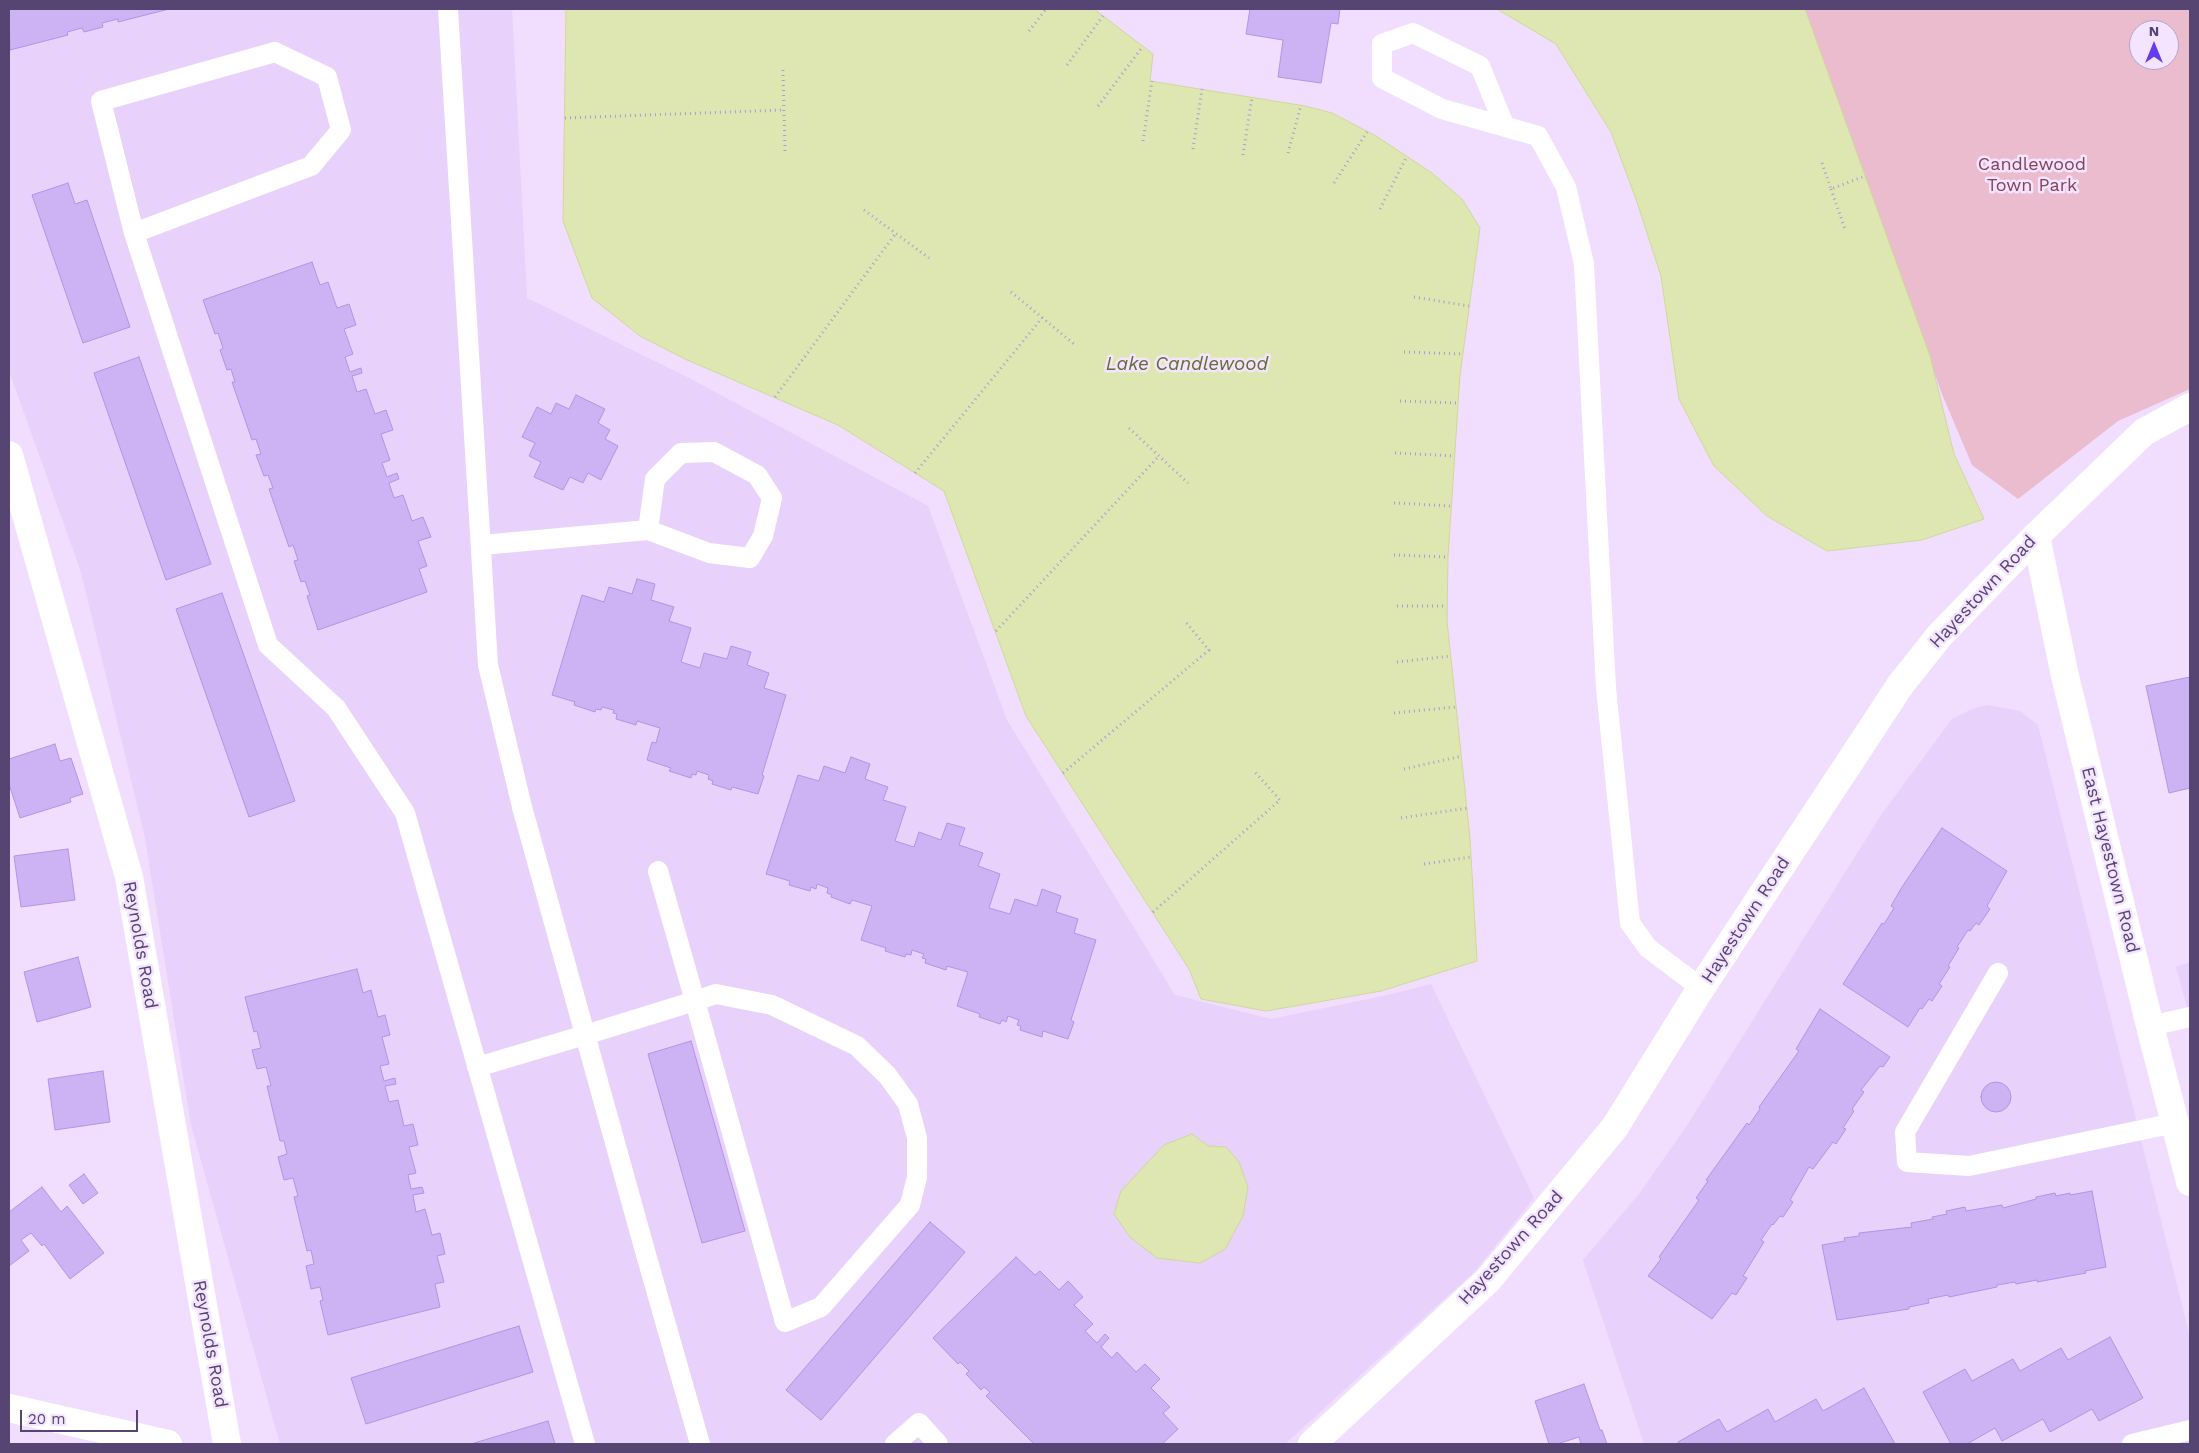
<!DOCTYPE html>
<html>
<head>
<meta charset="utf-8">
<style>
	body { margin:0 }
	#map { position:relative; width:2199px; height:1453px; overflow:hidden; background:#f1ddfd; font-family:"Work Sans",sans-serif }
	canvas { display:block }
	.frame { position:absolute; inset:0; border:10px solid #564573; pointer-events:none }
	.north { position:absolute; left:2129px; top:20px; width:50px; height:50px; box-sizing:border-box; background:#f4e4ff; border:1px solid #b5a4c7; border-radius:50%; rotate:0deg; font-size:14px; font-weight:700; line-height:20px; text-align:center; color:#564573 }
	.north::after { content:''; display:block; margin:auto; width:18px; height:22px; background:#643bee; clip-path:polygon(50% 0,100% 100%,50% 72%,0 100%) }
	.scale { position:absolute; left:20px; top:1410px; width:118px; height:22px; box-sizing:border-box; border:2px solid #564573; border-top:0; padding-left:6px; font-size:15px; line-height:18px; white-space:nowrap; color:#564573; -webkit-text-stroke:4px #f4e4ff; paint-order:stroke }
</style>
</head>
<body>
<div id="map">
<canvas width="2199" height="1453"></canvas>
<div class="frame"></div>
<div class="north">N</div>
<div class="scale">20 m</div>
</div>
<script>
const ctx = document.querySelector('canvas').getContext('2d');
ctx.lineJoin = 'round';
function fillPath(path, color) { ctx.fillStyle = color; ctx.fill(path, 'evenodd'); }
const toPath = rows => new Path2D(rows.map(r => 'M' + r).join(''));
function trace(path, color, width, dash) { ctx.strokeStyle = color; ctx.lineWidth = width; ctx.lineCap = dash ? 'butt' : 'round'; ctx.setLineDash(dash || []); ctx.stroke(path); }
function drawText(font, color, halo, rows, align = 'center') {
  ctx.font = font + ' "Work Sans",sans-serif'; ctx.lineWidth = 5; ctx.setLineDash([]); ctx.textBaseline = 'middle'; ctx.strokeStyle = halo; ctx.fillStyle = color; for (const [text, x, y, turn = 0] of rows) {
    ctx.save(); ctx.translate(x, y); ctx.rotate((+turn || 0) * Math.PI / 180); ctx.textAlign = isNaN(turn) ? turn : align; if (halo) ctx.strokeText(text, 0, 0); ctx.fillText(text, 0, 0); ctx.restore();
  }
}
fillPath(toPath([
	[9,9,512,9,527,298,689,378,928,506,1007,720,1175,995,1271,1019,1388,995,1431,984,1534,1198,1475,1271,1285,1444,280,1444,191,1125,145,838,81,572,9,371],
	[1988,705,2020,711,2038,725,2190,1337,2190,1444,1644,1444,1583,1260,1639,1194,1688,1124,1881,815,1952,719,1972,709],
	[2190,962,2190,1018,2176,967]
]), '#e8d1fa');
fillPath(toPath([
	[1805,9,2190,9,2190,389,2118,421,2018,499,1972,465,1942,394],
	[2139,30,2169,30,2169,60,2139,60]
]), '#eabcce');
const water = toPath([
	[566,9,1094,9,1153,54,1150,81,1305,106,1332,113,1376,136,1432,173,1462,199,1480,228,1460,375,1448,557,1447,621,1470,838,1477,961,1381,991,1266,1011,1201,999,1189,969,1026,716,944,491,838,425,685,359,640,336,592,298,563,221,566,9],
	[1497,9,1805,9,1930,356,1954,454,1984,519,1922,540,1827,551,1767,516,1714,466,1679,399,1661,276,1636,199,1611,132,1556,44,1497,9],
	[1192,1134,1208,1146,1226,1147,1239,1162,1248,1187,1243,1216,1225,1249,1200,1263,1157,1258,1130,1237,1114,1214,1121,1191,1164,1145,1192,1134]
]);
fillPath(water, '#dee7b1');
trace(water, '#ced997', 1);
const building = toPath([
	[9,9,169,9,118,22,118,19,102,23,103,27,84,32,82,28,67,32,68,35,10,50,9,9],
	[1250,9,1340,9,1338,24,1331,23,1321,83,1278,77,1283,40,1246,34,1250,9],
	[68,183,75,204,87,200,130,327,83,343,32,195,68,183],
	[312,262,320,285,328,282,337,308,349,304,356,325,344,329,353,354,345,357,350,372,361,368,362,373,352,376,357,392,366,389,375,414,386,410,393,430,381,434,390,460,382,463,387,477,397,473,399,479,389,483,394,498,403,495,412,521,423,517,431,537,418,541,427,566,419,569,427,592,318,630,307,596,310,595,305,581,301,582,294,561,298,560,293,545,289,547,269,489,273,488,268,475,264,476,256,455,261,454,256,439,252,440,232,382,235,382,231,369,227,370,220,350,223,348,218,333,215,334,203,300,312,262],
	[139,357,211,564,166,580,94,373,139,357],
	[576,395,605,409,598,423,610,430,605,439,618,446,601,480,588,473,583,483,570,477,563,490,534,477,541,462,529,456,535,443,522,437,537,407,551,414,556,403,569,409,576,395],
	[637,579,655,584,651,600,674,607,669,621,691,628,681,662,700,668,704,653,727,659,731,646,751,652,747,665,769,673,764,688,786,695,762,775,764,776,758,794,732,787,731,790,712,784,713,781,708,779,709,775,697,771,696,775,692,774,691,778,669,771,671,768,647,760,652,742,656,743,660,728,637,721,636,725,616,719,617,714,613,713,614,710,602,707,601,710,596,709,595,712,574,705,575,702,552,695,582,595,604,602,609,587,632,594,637,579],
	[222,593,295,801,249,817,176,609,222,593],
	[2190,677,2190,788,2169,793,2146,686,2190,677],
	[55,744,60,761,71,758,83,794,70,798,71,802,20,818,9,784,9,759,55,744],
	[851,757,870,764,865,779,888,787,883,800,906,807,895,841,914,847,919,832,941,840,947,823,965,828,959,845,983,853,978,866,1000,874,989,908,1010,914,1015,899,1037,906,1042,889,1061,896,1056,912,1078,919,1074,933,1096,940,1071,1020,1074,1022,1068,1039,1043,1031,1042,1037,1020,1030,1021,1026,1017,1025,1019,1020,1008,1016,1006,1022,1002,1020,1000,1024,979,1017,980,1014,957,1006,968,972,947,966,946,970,925,963,926,959,922,958,924,954,912,950,911,955,906,954,905,957,885,951,886,948,861,940,872,906,852,900,850,904,831,897,832,895,827,893,828,888,817,884,816,889,811,887,810,891,789,885,790,881,766,874,798,775,819,781,824,766,845,773,851,757],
	[1942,828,2007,871,1987,906,1990,909,1979,925,1976,923,1970,931,1968,930,1957,947,1959,948,1948,966,1950,967,1939,984,1942,986,1932,1001,1929,999,1922,1009,1920,1008,1908,1027,1843,984,1882,923,1884,924,1894,908,1891,906,1902,887,1942,828],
	[68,849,75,900,21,907,14,856,68,849],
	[78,957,91,1007,37,1022,24,972,78,957],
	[357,969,363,993,371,990,378,1017,385,1015,390,1035,382,1037,389,1064,380,1066,384,1081,395,1078,396,1084,385,1086,389,1102,398,1100,404,1126,413,1124,418,1145,409,1147,416,1173,408,1175,411,1189,422,1187,424,1193,413,1195,416,1212,425,1209,432,1235,440,1233,445,1254,437,1256,444,1282,435,1284,440,1307,328,1335,320,1301,323,1300,320,1287,311,1289,306,1266,314,1264,311,1250,307,1251,294,1197,298,1196,293,1178,284,1180,278,1157,287,1154,284,1141,280,1141,267,1086,271,1086,266,1067,257,1069,252,1050,261,1048,257,1031,254,1032,245,997,357,969],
	[1820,1009,1890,1057,1883,1067,1880,1066,1861,1090,1864,1092,1852,1109,1854,1111,1843,1128,1846,1129,1836,1144,1833,1142,1813,1169,1809,1167,1790,1200,1793,1202,1783,1217,1780,1216,1773,1225,1772,1224,1761,1240,1764,1242,1743,1276,1747,1278,1736,1295,1732,1293,1712,1319,1648,1276,1661,1259,1659,1257,1699,1200,1696,1198,1708,1181,1706,1180,1747,1123,1749,1125,1760,1109,1759,1107,1799,1051,1796,1049,1820,1009],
	[691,1041,745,1231,702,1243,648,1054,691,1041],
	[103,1071,110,1122,55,1130,48,1079,103,1071],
	'1981 1097a15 15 0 1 1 30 0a15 15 0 1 1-30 0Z',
	[84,1174,98,1193,83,1204,69,1185,84,1174],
	[42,1187,61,1212,67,1206,104,1253,70,1279,44,1244,42,1246,31,1233,21,1240,29,1251,9,1266,9,1212,42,1187],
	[2092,1191,2106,1267,2085,1271,2086,1273,2037,1282,2037,1280,2016,1284,2015,1282,1997,1285,1997,1287,1949,1297,1948,1295,1928,1299,1929,1303,1909,1307,1909,1309,1837,1320,1822,1245,1845,1241,1844,1238,1859,1236,1859,1233,1912,1227,1911,1223,1933,1219,1932,1217,1947,1214,1946,1211,1965,1207,1966,1211,2002,1205,2003,1208,2036,1199,2036,1197,2055,1193,2056,1196,2070,1193,2070,1195,2092,1191],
	[930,1222,965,1252,821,1420,786,1390,930,1222],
	[1016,1257,1035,1275,1040,1271,1059,1290,1068,1281,1083,1297,1074,1305,1093,1324,1085,1331,1097,1343,1105,1334,1109,1338,1101,1347,1112,1358,1117,1352,1136,1372,1145,1364,1160,1379,1151,1388,1170,1407,1163,1413,1178,1429,1162,1444,1034,1444,986,1396,990,1392,984,1387,981,1390,966,1374,969,1371,960,1362,958,1364,933,1338,1016,1257],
	[519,1326,533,1372,366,1424,351,1378,519,1326],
	[2110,1337,2143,1398,2099,1421,2092,1409,2050,1432,2043,1419,2002,1441,1995,1428,1967,1444,1951,1444,1923,1392,1965,1369,1972,1381,2013,1359,2020,1371,2061,1348,2068,1360,2110,1337],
	[1584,1384,1600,1430,1602,1430,1607,1444,1581,1444,1579,1437,1557,1444,1549,1444,1535,1401,1584,1384],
	[1864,1388,1895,1444,1679,1444,1678,1442,1719,1419,1727,1432,1768,1409,1775,1422,1816,1399,1823,1411,1864,1388],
	[548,1421,555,1444,471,1444,548,1421]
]);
fillPath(building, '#cdb3f4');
trace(building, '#b493e7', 1);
trace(toPath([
	[1029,31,1046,9],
	[1067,65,1103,16],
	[783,70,785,151],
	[1098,106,1143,46],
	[565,118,783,110],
	[1143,141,1152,81],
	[1193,149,1202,89],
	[1288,153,1301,105],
	[1243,155,1252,97],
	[1822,163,1831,189,1865,176],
	[1334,183,1367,132],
	[1831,189,1845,229],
	[1380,209,1407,156],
	[864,210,929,258],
	[1011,292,1074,344],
	[1414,297,1469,306],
	[1404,352,1463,354],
	[775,397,896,233],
	[1400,401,1458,403],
	[1129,428,1188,483],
	[1395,453,1454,456],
	[915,473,1042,318],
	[1394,503,1451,506],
	[1394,555,1448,557],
	[1397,606,1447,606],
	[996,631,1159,456],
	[1397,662,1451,656],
	[1394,713,1456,707],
	[1404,769,1462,756],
	[1063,773,1209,650,1184,620],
	[1401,818,1468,808],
	[1424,864,1471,857],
	[1153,912,1280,800,1254,771]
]), '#b197d8', 3, [1, 4]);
trace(toPath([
	[448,9,488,665,522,807,645,1251,700,1444],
	[1505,127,1480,66,1413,33,1382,44,1382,78,1442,109,1538,136,1566,187,1584,264,1606,688,1630,923,1648,948,1701,988],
	[134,233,311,166,341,130,327,77,275,52,101,101,134,233,268,645,336,708,405,813,585,1444],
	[482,545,648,530,709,553,750,558,763,536,772,498,757,475,714,452,681,453,655,479,648,530],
	[1998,973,1905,1132,1907,1162,1969,1166,2175,1123],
	[2150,1026,2190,1017],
	[477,1067,585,1035,695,1001,716,994,772,1005,857,1046,887,1075,908,1104,917,1138,917,1177,910,1205,821,1307,785,1322,695,1001,658,871],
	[895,1444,919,1423,938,1444],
	[2132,1444,2190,1430]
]), '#fff', 20);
trace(toPath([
	[9,455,129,877,227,1444],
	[1312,1444,1488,1280,1615,1127,1701,988,1901,684,1940,635,2036,536]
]), '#fff', 28);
trace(toPath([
	[2190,407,2144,432,2036,536,2065,676,2150,1026,2190,1182],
	[9,1408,168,1444]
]), '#fff', 28);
drawText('18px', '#854255', '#f4e4ff', [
	["Candlewood",2032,165],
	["Town Park",2032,186]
]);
drawText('18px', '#564573', '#f4e4ff', [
	["Hayestown Road",1983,592,-47],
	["East Hayestown Road",2110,860,76],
	["Hayestown Road",1746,920,-57],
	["Reynolds Road",140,945,80],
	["Hayestown Road",1511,1248,-48],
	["Reynolds Road",210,1344,80]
]);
drawText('italic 19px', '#626c33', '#f4e4ff', [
	["Lake Candlewood",1187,364]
]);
</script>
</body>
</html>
